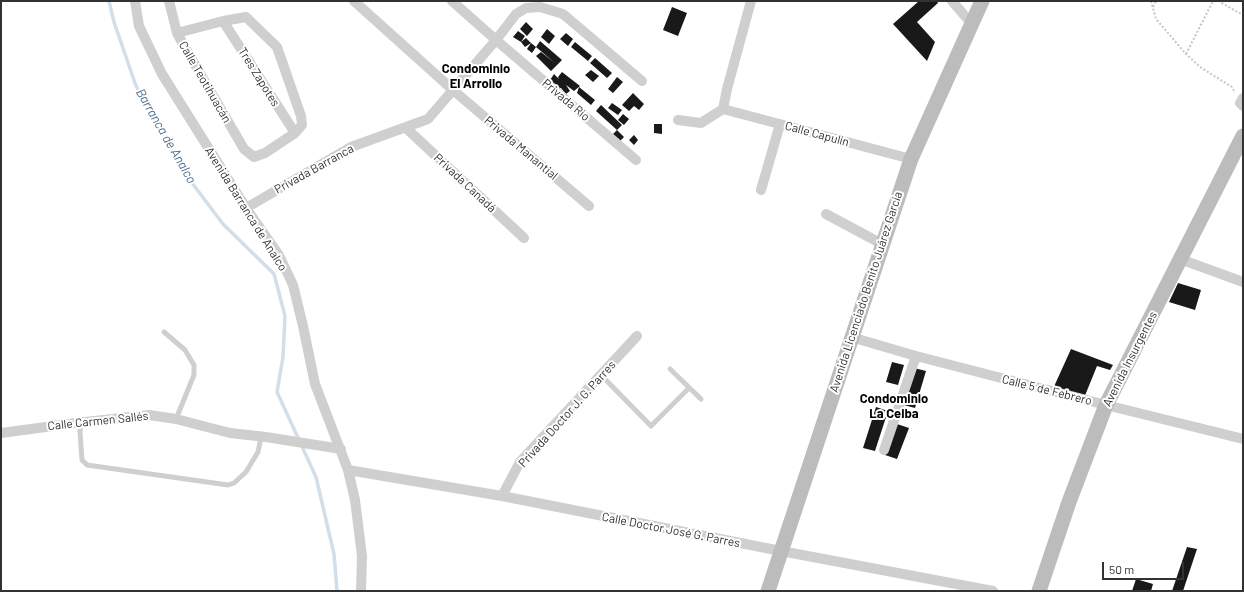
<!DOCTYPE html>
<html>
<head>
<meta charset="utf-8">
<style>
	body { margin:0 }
	#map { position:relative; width:1244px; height:592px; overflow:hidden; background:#fff; font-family:Barlow,sans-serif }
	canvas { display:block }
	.frame { position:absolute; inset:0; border:2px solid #323232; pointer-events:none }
	.scale { position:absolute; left:1102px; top:562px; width:82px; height:18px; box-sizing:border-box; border:2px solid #323232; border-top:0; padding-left:5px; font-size:12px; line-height:14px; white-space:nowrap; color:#323232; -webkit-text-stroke:3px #fff; paint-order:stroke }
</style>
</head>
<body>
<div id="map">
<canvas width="1244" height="592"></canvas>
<div class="frame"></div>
<div class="scale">50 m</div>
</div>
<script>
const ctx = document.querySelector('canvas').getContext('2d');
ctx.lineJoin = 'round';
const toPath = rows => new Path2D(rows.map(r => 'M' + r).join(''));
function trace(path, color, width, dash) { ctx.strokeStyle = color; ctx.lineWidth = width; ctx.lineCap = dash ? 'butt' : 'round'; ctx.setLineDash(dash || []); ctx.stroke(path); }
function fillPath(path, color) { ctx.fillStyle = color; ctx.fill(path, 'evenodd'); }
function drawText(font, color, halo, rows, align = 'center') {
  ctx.font = font + ' Barlow,sans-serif'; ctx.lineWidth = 4; ctx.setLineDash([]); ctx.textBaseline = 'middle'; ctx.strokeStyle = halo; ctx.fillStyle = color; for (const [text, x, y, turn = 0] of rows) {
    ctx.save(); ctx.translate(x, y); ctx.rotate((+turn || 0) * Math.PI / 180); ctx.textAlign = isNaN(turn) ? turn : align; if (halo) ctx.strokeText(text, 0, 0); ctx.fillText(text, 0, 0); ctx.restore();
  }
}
trace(toPath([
	[109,1,114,22,136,86,183,171,223,224,274,274,285,316,283,357,277,392,316,477,334,554,337,591]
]), '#d2deea', 3.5);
fillPath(toPath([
	[919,1,937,1,938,3,917,22,935,42,927,61,893,24],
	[672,7,687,13,678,36,663,30],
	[526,22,533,29,527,36,520,29],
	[547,29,555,36,549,44,541,37],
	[518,31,525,36,521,42,513,37],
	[566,33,573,39,568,46,560,39],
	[526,38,531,43,525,47,521,42],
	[540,41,562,60,551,71,536,56,541,52,555,63,536,47,532,53,527,49,531,43,536,47],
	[575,42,592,56,588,61,571,47],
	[595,58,612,73,607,78,590,63],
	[591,70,599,76,593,82,585,75],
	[562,72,580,86,574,91,566,85,570,91,566,94,561,88,560,88,550,80,554,74,559,79,558,77],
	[617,77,623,82,613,93,608,89],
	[579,87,595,100,591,105,577,93],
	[633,93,644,104,639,110,634,106,629,111,622,105],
	[612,103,622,110,618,115,608,108],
	[601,105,622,125,617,130,624,137,619,142,612,135,617,130,596,111],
	[623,114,629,119,624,125,618,120],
	[654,124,662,124,662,134,654,133],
	[634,135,638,140,634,145,629,140],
	[1178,283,1201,290,1195,310,1169,302],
	[1071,349,1113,365,1110,370,1097,366,1084,398,1052,391],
	[892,362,904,365,898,385,886,382],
	[914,368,926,371,915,408,904,405],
	[876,407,888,411,875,451,863,448],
	[897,424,909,428,897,459,885,455],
	[1187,547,1197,549,1183,591,1172,591],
	[1136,579,1153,584,1151,591,1132,591]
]), '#191919');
trace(toPath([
	[1151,1,1156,19,1186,54,1200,67,1232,87,1235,93],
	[1218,1,1243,15],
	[1153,7,1156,1],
	[1186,54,1213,1]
]), '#c6c6c6', 2, [2, 2]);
trace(toPath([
	[164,332,185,350,194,365,194,375,176,419],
	[670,369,701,399],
	[601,375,651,426,689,388],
	[81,422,80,432,82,460,87,465,228,485,234,483,246,472,258,452,261,437]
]), '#cfcfcf', 5);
trace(toPath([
	[135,1,139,26,162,74,246,208,279,255,293,285,303,326,315,384,348,470,355,500,362,556,361,591],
	[169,1,177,33,183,44,244,149,254,157,265,153,295,133,302,125,301,116,277,47,246,17,223,21,177,33],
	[354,1,453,90,589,206],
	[452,1,496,40,636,160],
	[952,1,971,23],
	[223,21,295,133],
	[1243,98,1240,103,1243,106],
	[723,109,911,159],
	[723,109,727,89,751,1],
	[678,120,701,123,723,109],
	[406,128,524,238],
	[761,190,780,124],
	[246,208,351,147,428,119,496,40,516,14,526,8,540,7,563,14,642,81],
	[826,214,882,244],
	[1180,259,1243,282],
	[851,337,916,356,1106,405,1243,439],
	[1,433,76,423,149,415,176,419,230,433,266,437,341,449],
	[884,450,916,356],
	[348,470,502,496,781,551,993,591],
	[502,496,520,462,637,336]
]), '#cfcfcf', 10);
trace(toPath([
	[768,591,911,159,982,1],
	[1039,591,1069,502,1106,405,1243,136]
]), '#bcbcbc', 15);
drawText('12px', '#323232', '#fff', [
	["Tres Zapotes",259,77,58],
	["Calle Teotihuacán",205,82,60],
	["Privada Río",566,100,40],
	["Calle Capulín",817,134,15],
	["Privada Manantial",521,148,40],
	["Privada Barranca",314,169,-29],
	["Privada Canadá",465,183,43],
	["Avenida Barranca de Analco",246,209,58],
	["Avenida Licenciado Benito Juárez García",866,292,-72],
	["Avenida Insurgentes",1130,359,-63],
	["Calle 5 de Febrero",1047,390,14],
	["Privada Doctor J. G. Parres",567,414,-48],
	["Calle Carmen Sallés",98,421,-6],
	["Calle Doctor José G. Parres",671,530,11]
]);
drawText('bold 13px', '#000', '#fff', [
	["Condominio",476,69],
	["El Arrollo",476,84],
	["Condominio",894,399],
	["La Ceiba",894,414]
]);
drawText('italic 13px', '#486b8d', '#fff', [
	["Barranca de Analco",166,136,60]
]);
</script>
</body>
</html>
